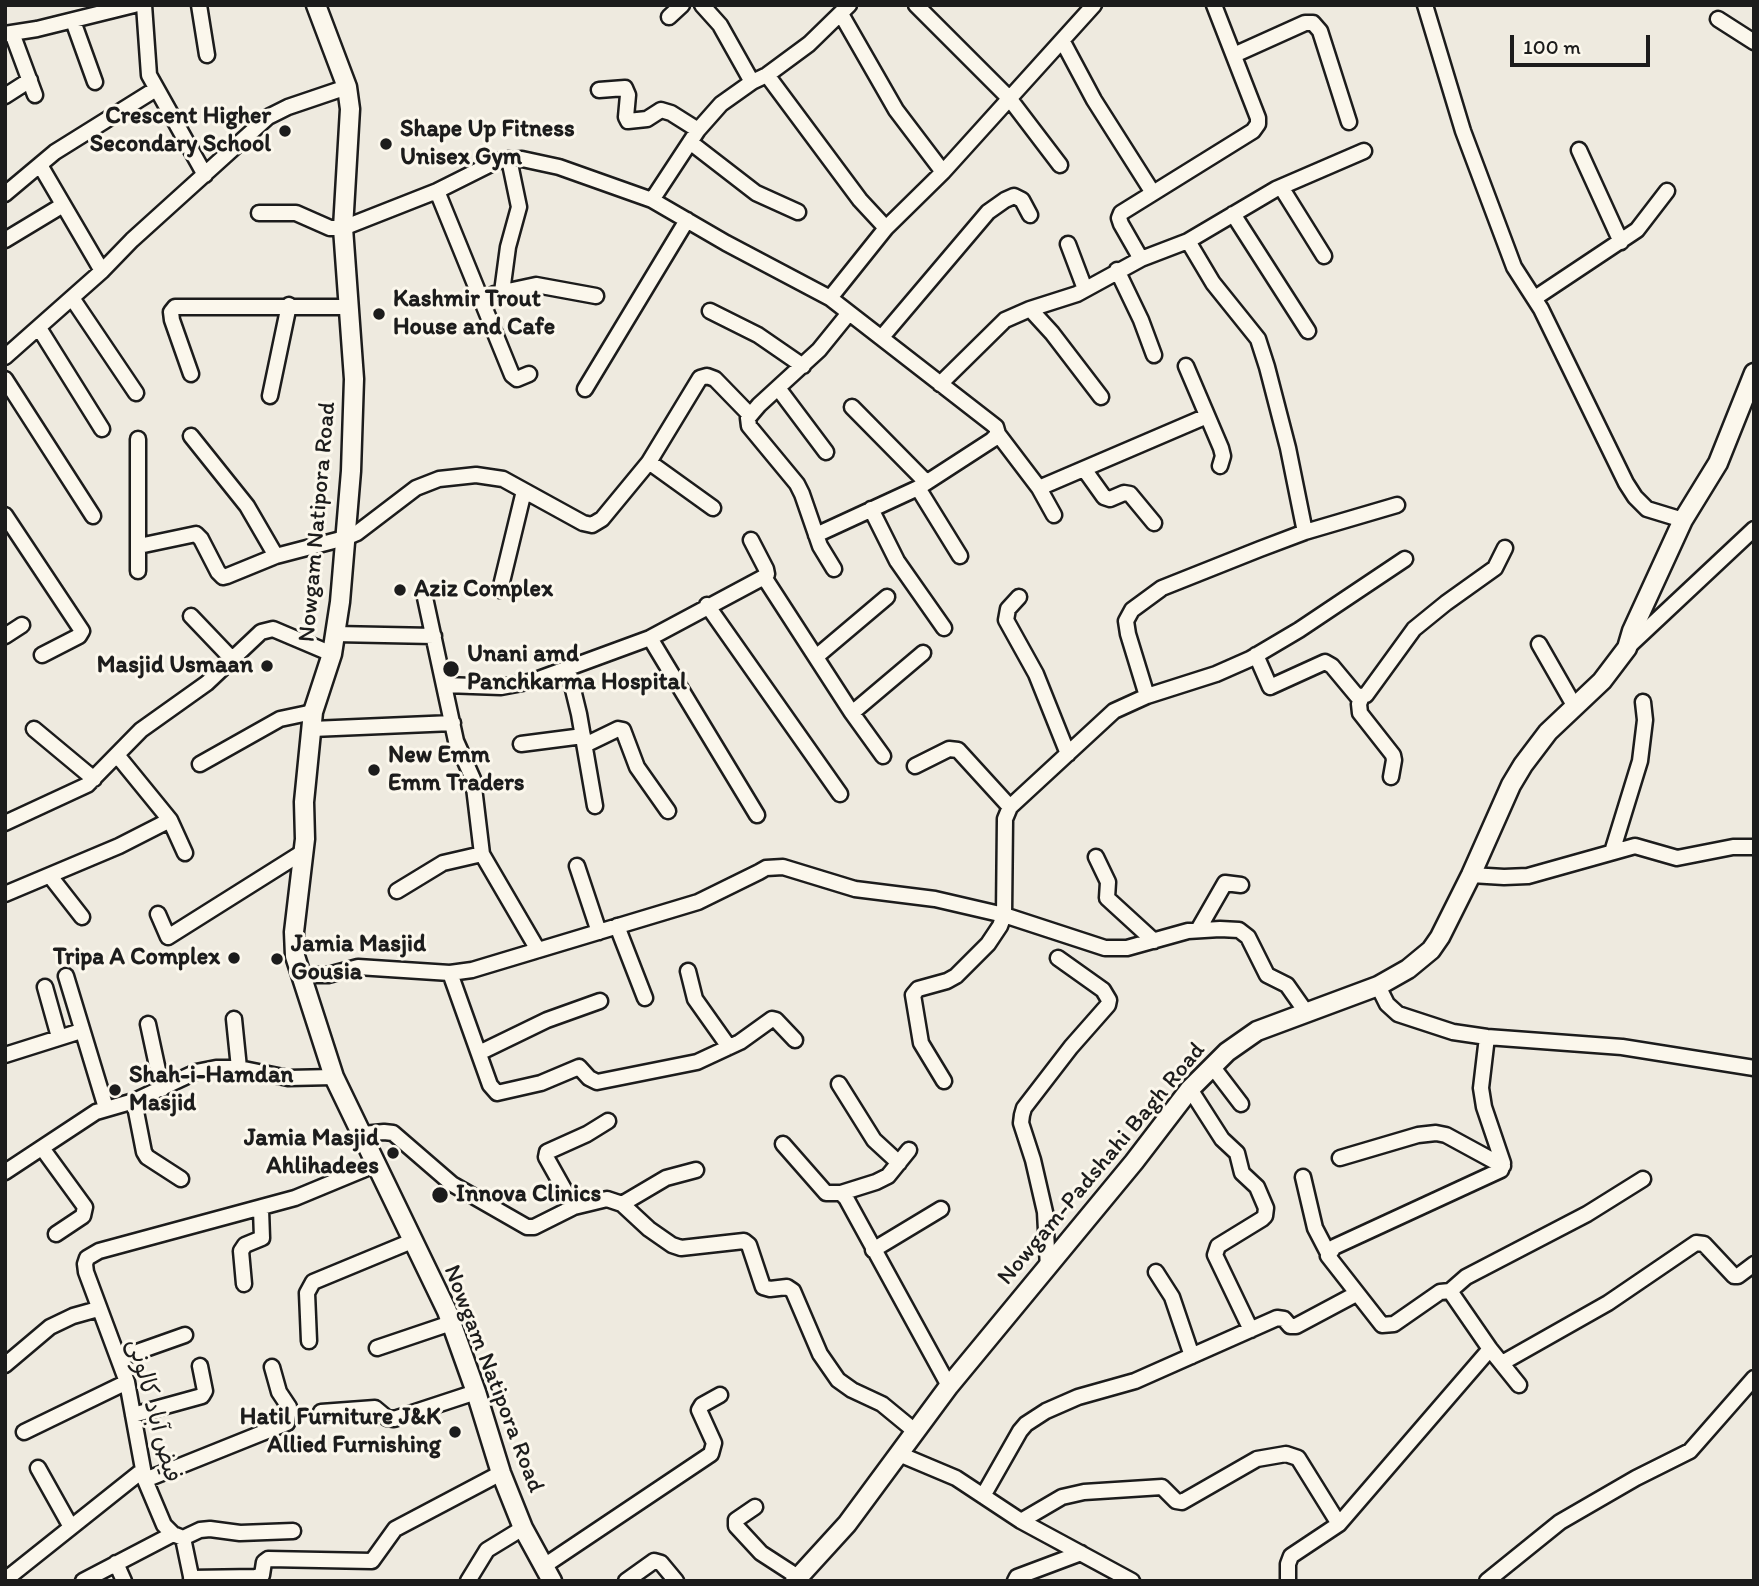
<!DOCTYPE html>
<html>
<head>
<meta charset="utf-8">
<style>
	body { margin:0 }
	#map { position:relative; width:1759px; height:1586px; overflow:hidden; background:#eeeadf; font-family:Itim,sans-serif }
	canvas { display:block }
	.frame { position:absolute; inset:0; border:7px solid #1c1c1c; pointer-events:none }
	.scale { position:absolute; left:1510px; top:35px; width:140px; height:32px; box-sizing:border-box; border:4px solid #1c1c1c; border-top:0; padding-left:9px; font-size:21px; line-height:24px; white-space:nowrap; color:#1c1c1c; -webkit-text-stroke:5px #fbf7ec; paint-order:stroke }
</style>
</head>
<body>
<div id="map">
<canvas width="1759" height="1586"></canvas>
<div class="frame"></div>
<div class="scale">100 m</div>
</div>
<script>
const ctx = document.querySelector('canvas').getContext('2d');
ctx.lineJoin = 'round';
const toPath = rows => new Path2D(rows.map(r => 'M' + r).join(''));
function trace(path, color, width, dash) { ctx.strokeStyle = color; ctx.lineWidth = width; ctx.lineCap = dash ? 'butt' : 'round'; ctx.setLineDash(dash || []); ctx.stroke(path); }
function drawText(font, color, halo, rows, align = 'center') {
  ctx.font = font + ' Itim,"Playpen Sans Arabic",sans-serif'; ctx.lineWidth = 6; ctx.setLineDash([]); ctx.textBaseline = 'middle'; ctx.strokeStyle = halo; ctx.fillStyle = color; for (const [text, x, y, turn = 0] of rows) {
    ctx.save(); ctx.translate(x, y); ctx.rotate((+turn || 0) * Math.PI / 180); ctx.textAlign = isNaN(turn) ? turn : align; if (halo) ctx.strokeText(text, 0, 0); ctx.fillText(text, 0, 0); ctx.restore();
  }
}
const minor = toPath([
	[144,5,149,75,205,175],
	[199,5,207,55],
	[702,5,720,25,752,82],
	[916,5,1009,98,1060,165],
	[1425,5,1463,131,1514,267,1541,309,1626,483,1635,497,1647,509,1683,520],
	[841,14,896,110,943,172],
	[669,17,682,5],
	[1718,19,1754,42],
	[73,21,95,82],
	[12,33,35,95],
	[5,34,37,29,134,5],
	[1063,42,1094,100,1153,193],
	[1234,55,1305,23,1313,23,1320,31,1349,122],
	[767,75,860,200,886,228],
	[599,90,625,88,628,95,626,117,628,121,647,119,661,110,671,113,698,130],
	[5,96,30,80],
	[690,142,756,193,798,212],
	[1579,150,1621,242],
	[40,165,102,271],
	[1281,187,1324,256],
	[437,191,512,375,517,379,529,374],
	[5,194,55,152,156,89],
	[652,200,698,130,721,104,752,82,767,75,809,44,849,5],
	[259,213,296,213,330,228,343,228,437,191,497,161,522,159,559,167,652,200,726,243,830,298,991,423,996,427,998,434,992,440,918,488,816,535],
	[1233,214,1308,331],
	[5,240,63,205],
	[1188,241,1213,283,1258,339,1267,367,1288,448,1305,532],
	[1068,244,1085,289],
	[1141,259,1121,224,1119,218,1121,213,1253,131,1258,124,1258,118,1214,5],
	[1117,270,1141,320,1154,355],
	[502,292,508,247,519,207,509,159],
	[494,294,536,285,596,296],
	[72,298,136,393],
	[830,298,886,228,943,172,1094,5],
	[1535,298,1637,230,1667,191],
	[1030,309,1052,333,1101,397],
	[710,311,758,335,803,366],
	[39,328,102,429],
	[882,337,988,212,1005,200,1014,196,1022,200,1030,215],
	[5,357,102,271,132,240,268,117,288,107,347,87],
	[1186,366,1221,448,1223,456,1220,466],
	[191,374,172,320,171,312,175,307,350,307],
	[5,379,93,516],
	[940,384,1005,320,1030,309,1077,294,1141,259,1188,241,1276,189,1364,151],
	[778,388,826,452],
	[585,389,687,220],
	[270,396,289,305],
	[852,407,926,482],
	[998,434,1039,488,1054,515],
	[191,436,247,506,276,556],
	[649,462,713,508],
	[1084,469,1104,497,1110,499,1124,493,1130,494,1154,523],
	[918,488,960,556],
	[1039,488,1207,416],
	[871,509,897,561,944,628],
	[5,515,82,631,79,636,42,655],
	[139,546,196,534,201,539,218,572,223,577,227,576,276,556,345,538,357,533,416,488,439,479,476,475,503,479,583,523,592,525,602,519,649,462,700,378,707,376,715,379,750,415],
	[834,569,820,546,802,494,797,484,749,426,748,418,759,405,819,350,849,313],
	[138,571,138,439],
	[764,577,852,713,883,756],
	[500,590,524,491],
	[424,593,456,741,473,779,482,854,538,950],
	[1019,597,1008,609,1006,620,1036,674,1068,754],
	[707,605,840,794],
	[191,616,233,660],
	[335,634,434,636],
	[5,636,22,625],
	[650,638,757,815],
	[1539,644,1575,707],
	[1627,648,1754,529],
	[1256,655,1270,687,1325,662,1332,666,1357,696,1366,695,1414,629,1446,603,1495,568,1505,548],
	[816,657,887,597],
	[568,669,579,714,595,806],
	[445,685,501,687,533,681,650,638,764,577,767,574,766,569,751,540],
	[1147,696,1128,634,1126,621,1132,610,1162,588,1260,549,1305,532,1397,505],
	[1362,696,1359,704,1360,713,1393,755,1394,760,1391,777],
	[852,713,923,653],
	[34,729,94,779],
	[312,729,453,723],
	[521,744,583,736],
	[585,745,618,729,623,730,637,767,668,811],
	[117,755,170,820,185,853],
	[200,764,280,719,313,712],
	[915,766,949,749,958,750,1010,807],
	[5,823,87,785,141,730,207,683,261,632,273,629,332,654],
	[1612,852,1640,761,1645,720,1643,702],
	[1096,857,1108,882,1107,898,1154,941],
	[577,866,599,932],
	[1471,875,1504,877,1528,876,1635,846,1677,858,1733,847,1754,847],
	[50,876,82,917],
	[397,891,443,863,482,854],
	[5,894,119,846,170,820],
	[158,914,168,937,303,852],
	[617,926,645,998],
	[1198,930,1225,883,1241,885],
	[688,971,695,999,729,1047],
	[450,973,490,1085,497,1093,541,1083,579,1067,589,1078,597,1082,697,1062,740,1042,772,1019,776,1020,795,1040],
	[300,975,328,975,358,967,450,973,472,970,698,902,759,872,766,868,783,867,855,889,935,899,1004,915,1105,948,1127,948,1188,931,1220,929,1239,930,1248,937,1267,975,1287,985,1306,1012],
	[66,976,106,1108],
	[1378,986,1387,1004,1398,1014,1453,1032,1487,1037,1622,1047,1754,1068],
	[45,987,59,1037],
	[234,1019,239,1068],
	[148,1024,162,1089],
	[1487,1037,1481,1088,1484,1107,1503,1163,1501,1170,1334,1247,1328,1256,1382,1325,1394,1324,1440,1292,1450,1291,1490,1349,1519,1385],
	[479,1053,547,1020,600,1001],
	[5,1055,81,1031],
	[1212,1066,1241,1104],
	[944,1081,921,1043,913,995,918,989,947,981,956,976,988,944,1000,926,1004,915,1005,819,1010,807,1114,711,1147,696,1216,674,1250,659,1299,630,1405,559],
	[839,1084,874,1140,899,1163],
	[1190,1089,1222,1139,1237,1153,1242,1173,1257,1187,1266,1208,1265,1216,1262,1219,1218,1246,1215,1255,1251,1330],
	[134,1101,144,1152,147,1157,181,1179],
	[363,1134,384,1132,393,1133,452,1184,527,1227,534,1227,574,1207,607,1199,622,1204,649,1229,672,1245,681,1248,744,1241,749,1245,763,1287,770,1289,787,1287,793,1291,820,1354,838,1380,852,1390,882,1404,916,1432],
	[783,1144,826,1193,841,1193,846,1198,949,1386],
	[42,1148,85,1207,83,1216,56,1234],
	[1340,1158,1418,1135,1436,1133,1446,1135,1503,1166],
	[5,1172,96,1112,134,1101,196,1072,216,1068,239,1068,288,1078,334,1077],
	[1303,1177,1315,1228,1328,1253],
	[841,1193,876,1182,888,1176,909,1150],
	[622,1204,666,1178,696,1170],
	[574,1207,546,1157,547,1152,587,1134,608,1121],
	[873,1250,941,1209],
	[1048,1268,1045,1212,1033,1160,1021,1123,1022,1115,1024,1108,1071,1047,1108,1005,1109,1000,1103,990,1058,958],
	[1156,1272,1172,1297,1192,1356],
	[244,1284,241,1251,245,1245,262,1238,261,1209],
	[1450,1291,1466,1277,1587,1214,1643,1179],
	[309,1341,307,1293,313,1282,412,1241],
	[377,1348,451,1323],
	[120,1358,185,1335],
	[1502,1363,1608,1303,1696,1243,1704,1244,1734,1276,1738,1276,1754,1264],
	[5,1365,50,1327,73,1316,98,1309],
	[321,1412,375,1408,387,1418,394,1419,476,1392],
	[133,1415,202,1396,205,1391,200,1366],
	[24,1432,127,1382],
	[899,1454,956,1478,1021,1521,1132,1581],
	[38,1468,71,1527],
	[145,1480,287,1423,289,1407,279,1392,272,1367],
	[983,1496,1020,1431,1026,1424,1046,1411,1078,1397,1135,1381,1277,1318,1284,1319,1290,1326,1296,1326,1356,1294],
	[755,1507,736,1520,736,1526,761,1553,798,1577],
	[1021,1521,1062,1497,1084,1492,1162,1487,1176,1501,1182,1502,1257,1459,1286,1454,1298,1458,1339,1524],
	[183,1538,173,1534,164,1525,145,1480,127,1382,86,1272,85,1264,87,1258,99,1251,295,1198,377,1164],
	[183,1538,200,1530,210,1529,240,1533,293,1531],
	[183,1538,192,1581],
	[116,1563,124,1581],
	[544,1566,711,1454,714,1443,699,1410,702,1405,720,1395],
	[191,1578,256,1577,262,1575,264,1562,268,1559,372,1561,395,1529,501,1473],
	[5,1580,143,1470],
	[83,1581,173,1534],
	[468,1581,487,1550,523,1528],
	[626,1581,654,1561,661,1563,676,1581],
	[1015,1581,1017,1577,1081,1553],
	[1288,1581,1288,1564,1291,1556,1339,1524,1490,1349],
	[1487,1581,1560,1522,1636,1478,1690,1451,1754,1378]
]);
const major = toPath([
	[316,5,347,87,350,109,343,228,354,379,351,471,340,602,332,654,313,712,304,802,305,839,294,932,295,956,334,1077,447,1311,476,1392,501,1473,523,1528,552,1581],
	[795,1581,847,1524,949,1386,1134,1162,1190,1089,1227,1052,1257,1031,1378,986,1408,969,1431,950,1440,937,1471,875,1511,785,1523,765,1548,732,1602,681,1627,648,1632,631,1683,520,1718,463,1754,373]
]);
trace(minor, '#1c1c1c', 19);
trace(major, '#1c1c1c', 23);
trace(minor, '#fbf7ec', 14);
trace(major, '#fbf7ec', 18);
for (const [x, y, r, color] of [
	[285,131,7,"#1c1c1c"],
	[386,144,7,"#1c1c1c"],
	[379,314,7,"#1c1c1c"],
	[400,590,7,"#1c1c1c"],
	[267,666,7,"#1c1c1c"],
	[451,669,9,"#1c1c1c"],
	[374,770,7,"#1c1c1c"],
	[234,958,7,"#1c1c1c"],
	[277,959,7,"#1c1c1c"],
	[115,1090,7,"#1c1c1c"],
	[393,1153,7,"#1c1c1c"],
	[440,1195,9,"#1c1c1c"],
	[455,1432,7,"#1c1c1c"]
]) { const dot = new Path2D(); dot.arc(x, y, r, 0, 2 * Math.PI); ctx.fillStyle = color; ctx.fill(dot); trace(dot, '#fbf7ec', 2.5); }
drawText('bold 24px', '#1c1c1c', '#fbf7ec', [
	["Crescent Higher",271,117,"right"],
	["Secondary School",271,145,"right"],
	["Shape Up Fitness",400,130],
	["Unisex Gym",400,158],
	["Kashmir Trout",393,300],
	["House and Cafe",393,328],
	["Aziz Complex",414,590],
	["Unani amd",467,655],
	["Panchkarma Hospital",467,683],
	["Masjid Usmaan",253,666,"right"],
	["New Emm",388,756],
	["Emm Traders",388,784],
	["Jamia Masjid",291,945],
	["Gousia",291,973],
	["Tripa A Complex",220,958,"right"],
	["Shah-i-Hamdan",129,1076],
	["Masjid",129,1104],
	["Jamia Masjid",379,1139,"right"],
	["Ahlihadees",379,1167,"right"],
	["Innova Clinics",456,1195],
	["Hatil Furniture J&K",441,1418,"right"],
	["Allied Furnishing",441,1446,"right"]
], 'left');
drawText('24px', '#1c1c1c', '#fbf7ec', [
	["Nowgam Natipora Road",318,522,-85],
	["Nowgam-Padshahi Bagh Road",1102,1164,-50],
	["Nowgam Natipora Road",493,1379,69],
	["فیض آباد کالونی",153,1411,75]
]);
</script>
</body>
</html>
